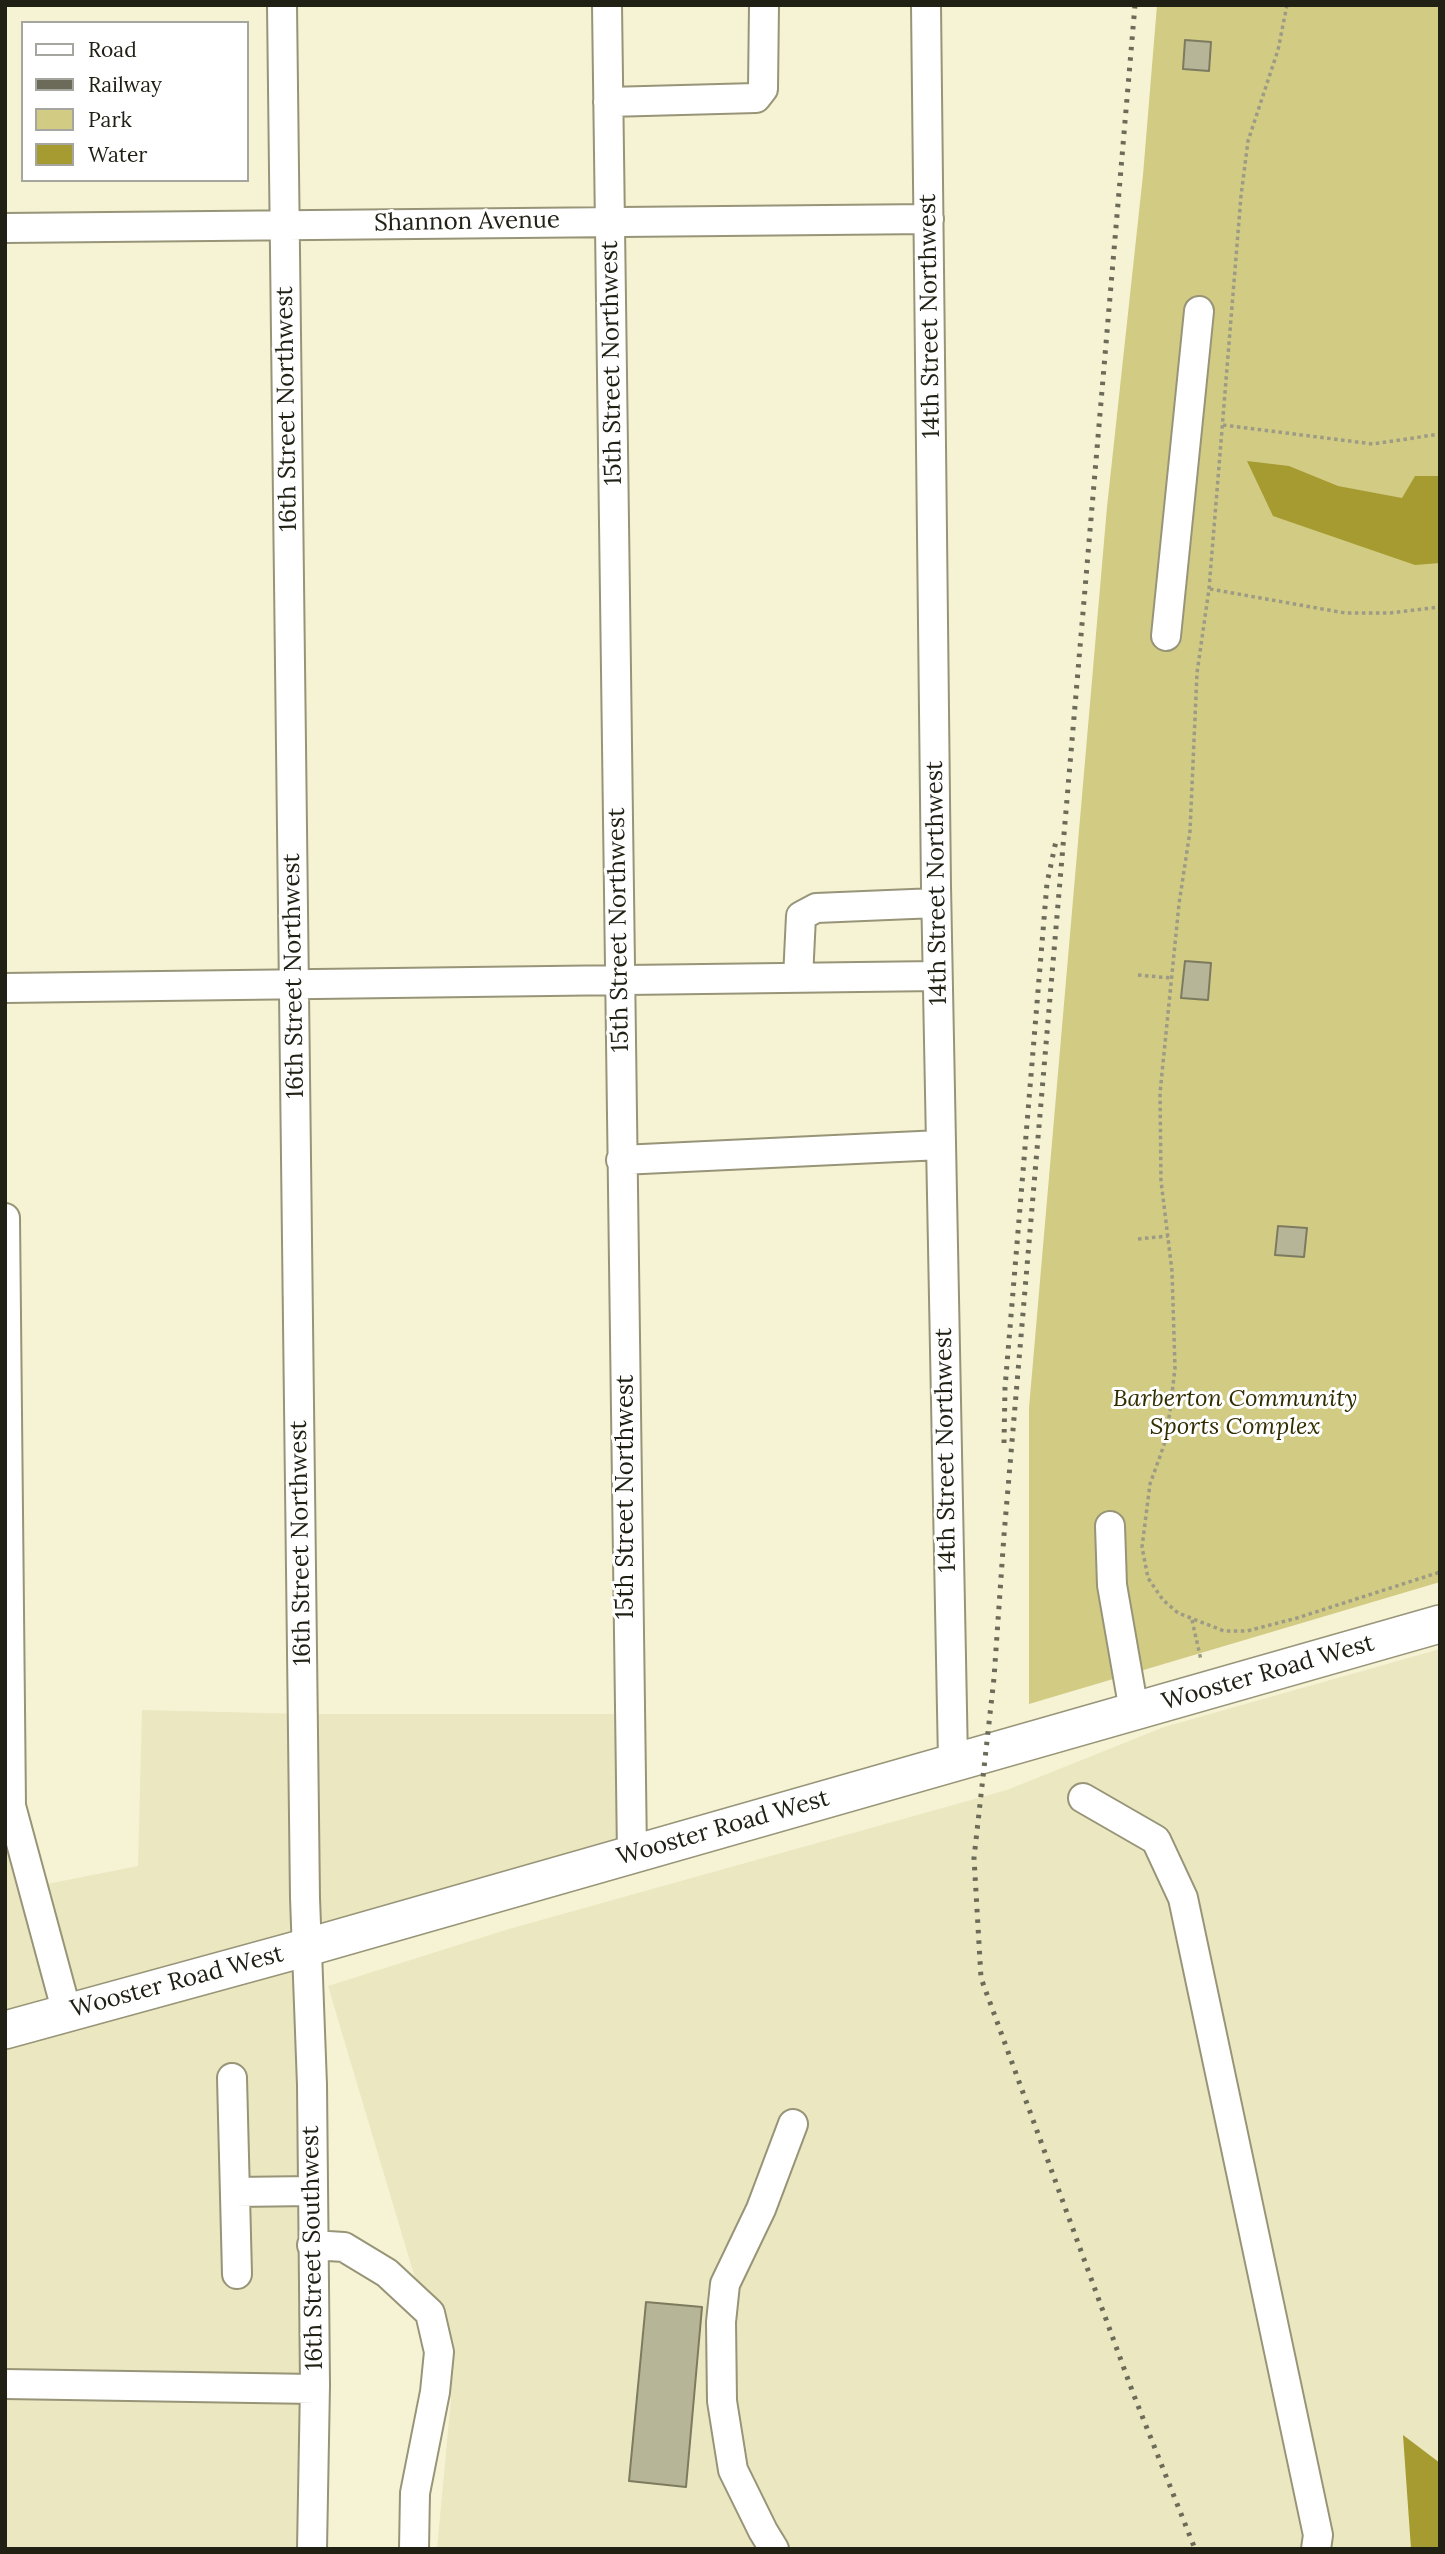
<!DOCTYPE html>
<html>
<head>
<meta charset="utf-8">
<style>
	body { margin:0 }
	#map { position:relative; width:1445px; height:2554px; overflow:hidden; background:#f5f3d4; font-family:Lora,serif }
	canvas { display:block }
	.frame { position:absolute; inset:0; border:7px solid #212015; pointer-events:none }
	.legend { position:absolute; left:21px; top:21px; width:228px; height:161px; box-sizing:border-box; background:#fff; border:2px solid #a6a6a1; margin:0; padding:9px 12px; list-style:none; font-size:21px; color:#212015 }
	.legend li { display:flex; align-items:center; gap:14px; height:35px }
	.legend b { width:35px; border:2px solid #a6a6a1 }
</style>
</head>
<body>
<div id="map">
<canvas width="1445" height="2554"></canvas>
<div class="frame"></div>
<ul class="legend">
<li><b style="height:9px;background:#fff"></b>Road</li>
<li><b style="height:9px;background:#6c6b59"></b>Railway</li>
<li><b style="height:19px;background:#d2cb83"></b>Park</li>
<li><b style="height:19px;background:#a69b30"></b>Water</li>
</ul>
</div>
<script>
const ctx = document.querySelector('canvas').getContext('2d');
ctx.lineJoin = 'round';
function fillPath(path, color) { ctx.fillStyle = color; ctx.fill(path, 'evenodd'); }
const toPath = rows => new Path2D(rows.map(r => 'M' + r).join(''));
function trace(path, color, width, dash) { ctx.strokeStyle = color; ctx.lineWidth = width; ctx.lineCap = dash ? 'butt' : 'round'; ctx.setLineDash(dash || []); ctx.stroke(path); }
function drawText(font, color, halo, rows, align = 'center') {
  ctx.font = font + ' Lora,serif'; ctx.lineWidth = 6; ctx.setLineDash([]); ctx.textBaseline = 'middle'; ctx.strokeStyle = halo; ctx.fillStyle = color; for (const [text, x, y, turn = 0] of rows) {
    ctx.save(); ctx.translate(x, y); ctx.rotate((+turn || 0) * Math.PI / 180); ctx.textAlign = isNaN(turn) ? turn : align; if (halo) ctx.strokeText(text, 0, 0); ctx.fillText(text, 0, 0); ctx.restore();
  }
}
fillPath(toPath([
	[1440,1649,1440,2549,437,2549,451,2399,328,1986,509,1929,1007,1790,1164,1727],
	[142,1710,303,1714,629,1714,632,1854,308,1947,312,2549,5,2549,5,2029,67,2012,32,1887,138,1866],
	[5,1828,57,2005,5,2020]
]), '#eae7c1');
fillPath(toPath([
	[1157,5,1440,5,1440,1582,1029,1704,1029,1408,1107,507,1143,175]
]), '#d2cb83');
fillPath(toPath([
	[1247,461,1289,466,1338,486,1402,498,1415,476,1440,476,1440,563,1415,565,1273,516],
	[1403,2435,1440,2463,1440,2549,1411,2549]
]), '#a69b30');
const building = toPath([
	[1185,40,1211,42,1209,71,1183,69,1185,40],
	[1185,961,1211,963,1208,1000,1181,998,1185,961],
	[1278,1226,1307,1228,1304,1257,1275,1255,1278,1226],
	[646,2302,702,2307,686,2487,629,2481,646,2302]
]);
fillPath(building, '#b7b598');
trace(building, '#7c7a5f', 2);
const minor = toPath([
	[282,5,305,1898,312,2085,315,2385,312,2549],
	[607,5,632,1854],
	[926,5,936,886,953,1761],
	[608,102,756,98,763,89,764,5],
	[5,228,929,219],
	[1166,636,1199,311],
	[798,978,801,916,816,908,936,903],
	[5,988,937,976],
	[621,1160,941,1145],
	[5,1218,11,1806,67,2013],
	[1110,1526,1112,1585,1134,1711],
	[1083,1798,1156,1840,1183,1898,1318,2535,1316,2549],
	[232,2078,237,2274],
	[235,2192,312,2191],
	[312,2245,344,2247,387,2273,430,2313,439,2352,435,2392,415,2493,414,2549],
	[5,2384,315,2389],
	[774,2549,763,2531,733,2470,722,2401,721,2322,725,2284,761,2209,793,2124]
]);
const major = toPath([
	[5,2030,308,1947,1440,1624]
]);
trace(minor, '#979478', 32);
trace(major, '#979478', 40);
trace(toPath([
	[1287,5,1278,50,1248,141,1241,196,1209,589,1197,673,1190,831,1179,904,1160,1093,1161,1181,1172,1271,1175,1368,1170,1411,1164,1445,1150,1484,1142,1547,1148,1578,1163,1600,1178,1613,1224,1631,1247,1631,1297,1618,1440,1572],
	[1223,425,1373,444,1440,434],
	[1210,589,1345,613,1390,613,1440,607],
	[1138,975,1171,978],
	[1138,1239,1168,1236],
	[1192,1620,1201,1660]
]), '#9d9b85', 3.5, [3.5, 3.5]);
trace(minor, '#fff', 28);
trace(major, '#fff', 37);
trace(toPath([
	[1135,5,1004,1535,994,1678,974,1858,981,1978,1133,2393,1195,2549],
	[1004,1443,1005,1388,1047,883,1056,841]
]), '#6c6b59', 5, [3.5, 7]);
drawText('24px', '#212015', '#fff', [
	["Shannon Avenue",467,222,-1],
	["14th Street Northwest",930,316,-91],
	["15th Street Northwest",612,363,-91],
	["16th Street Northwest",287,409,-91],
	["14th Street Northwest",937,883,-91],
	["15th Street Northwest",619,930,-91],
	["16th Street Northwest",294,976,-91],
	["14th Street Northwest",946,1450,-91],
	["15th Street Northwest",626,1497,-90],
	["16th Street Northwest",301,1543,-91],
	["Wooster Road West",1268,1673,-16],
	["Wooster Road West",723,1828,-16],
	["Wooster Road West",177,1982,-15],
	["16th Street Southwest",313,2248,-91]
]);
drawText('italic 24px', '#332e01', '#fff', [
	["Barberton Community",1235,1399],
	["Sports Complex",1235,1427]
]);
</script>
</body>
</html>
